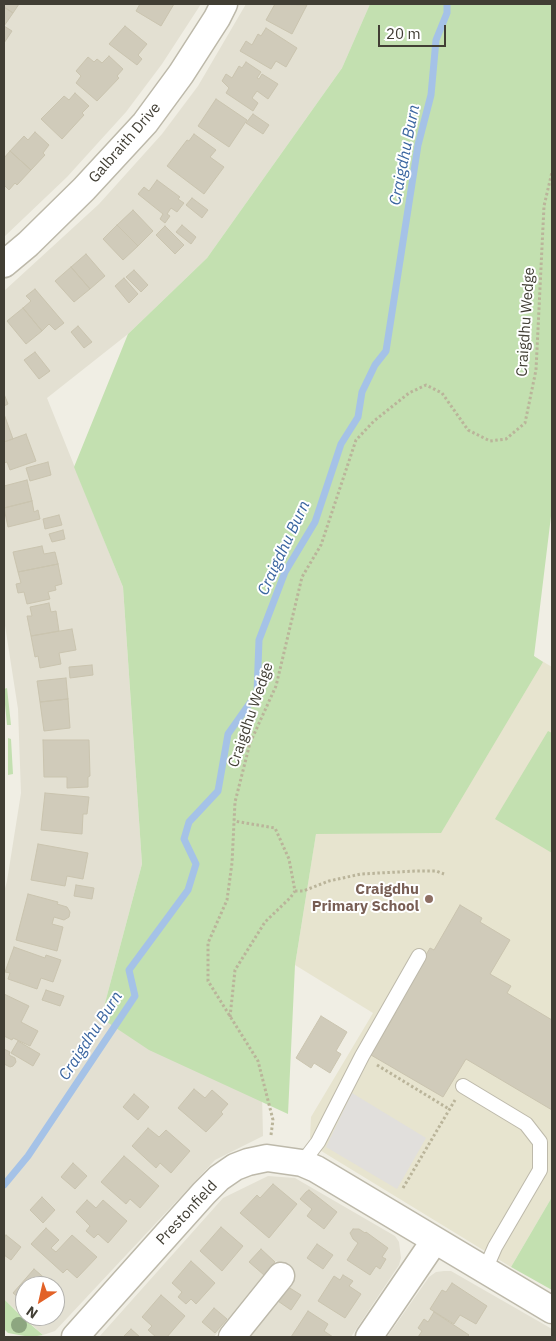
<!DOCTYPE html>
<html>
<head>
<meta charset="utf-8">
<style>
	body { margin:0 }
	#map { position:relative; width:556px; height:1341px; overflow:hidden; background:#f0eee4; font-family:"IBM Plex Sans",sans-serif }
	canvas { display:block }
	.frame { position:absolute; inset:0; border:5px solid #413e34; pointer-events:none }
	.north { position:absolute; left:15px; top:1276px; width:50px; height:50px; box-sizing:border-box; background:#fff; border:1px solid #b3b2ae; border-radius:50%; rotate:215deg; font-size:14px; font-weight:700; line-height:20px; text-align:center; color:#413e34 }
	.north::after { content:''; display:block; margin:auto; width:18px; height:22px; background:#e26228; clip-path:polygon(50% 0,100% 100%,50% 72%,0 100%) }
	.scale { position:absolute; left:378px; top:25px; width:68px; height:22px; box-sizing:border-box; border:2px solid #413e34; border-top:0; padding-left:6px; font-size:15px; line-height:18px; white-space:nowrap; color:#413e34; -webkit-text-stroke:4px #fff; paint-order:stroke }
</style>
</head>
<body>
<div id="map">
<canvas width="556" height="1341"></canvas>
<div class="frame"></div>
<div class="north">N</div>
<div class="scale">20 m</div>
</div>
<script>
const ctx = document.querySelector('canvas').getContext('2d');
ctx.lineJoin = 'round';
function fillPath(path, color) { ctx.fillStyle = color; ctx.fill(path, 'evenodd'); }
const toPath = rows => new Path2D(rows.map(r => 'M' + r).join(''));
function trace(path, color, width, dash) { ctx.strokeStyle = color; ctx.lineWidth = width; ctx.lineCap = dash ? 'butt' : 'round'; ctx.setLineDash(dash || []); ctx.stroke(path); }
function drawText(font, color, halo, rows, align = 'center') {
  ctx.font = font + ' "IBM Plex Sans",sans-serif'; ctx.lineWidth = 4; ctx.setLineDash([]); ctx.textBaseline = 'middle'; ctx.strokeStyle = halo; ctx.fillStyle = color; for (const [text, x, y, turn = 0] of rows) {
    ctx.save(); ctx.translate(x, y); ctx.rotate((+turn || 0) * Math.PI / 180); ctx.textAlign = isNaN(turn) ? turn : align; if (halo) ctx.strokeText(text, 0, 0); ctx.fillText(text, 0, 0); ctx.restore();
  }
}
fillPath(toPath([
	[4,4,201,4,162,64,126,112,67,177,4,237],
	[246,4,370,4,342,68,207,258,128,334,47,398,123,587,142,864,101,1018,262,1094,263,1136,215,1160,55,1331,43,1335,4,1299,4,892,7,881,21,793,18,709,4,619,4,291,99,204,162,134,198,86],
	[25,1286,55,1286,55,1316,25,1316],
	[268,1176,295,1178,395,1236,399,1242,401,1258,399,1265,351,1337,244,1337,293,1274,276,1261,214,1337,99,1337,223,1198],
	[444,1271,451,1271,552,1329,552,1337,387,1337,429,1277,436,1272]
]), '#e3e0d2');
fillPath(toPath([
	[352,547,552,667,552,1197,511,1267,318,1149,310,1138,311,1117,373,1013,295,965,330,746]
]), '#e7e4cf');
fillPath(toPath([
	[370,4,552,4,552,508,534,656,543,662,441,833,316,834,295,965,288,1114,149,1050,101,1018,142,864,123,587,74,467,128,334,207,258,342,68],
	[7,688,11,725,7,725,4,694,4,689],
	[548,731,552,733,552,853,495,819],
	[8,738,11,739,13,774,8,775],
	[552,1197,552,1290,511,1267],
	[4,1299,22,1317,43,1335,31,1337,19,1335,8,1333,4,1329]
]), '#c3e0b0');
fillPath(toPath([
	[352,1093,426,1138,397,1189,326,1147]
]), '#e1dfdc');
trace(toPath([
	[4,1185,28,1156,135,996,129,970,188,890,196,864,184,839,189,822,218,791,228,734,257,693,259,640,285,572,315,522,341,444,358,417,362,392,375,365,386,351,418,145,431,95,436,40,447,13,447,4]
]), '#a5c2e7', 7);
const building = toPath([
	[4,4,19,4,13,13,4,7,4,4],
	[140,4,174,4,161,26,136,11,140,4],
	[275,4,307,5,292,34,266,20,275,4],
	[4,7,13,13,4,26,12,31,4,43,4,7],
	[125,26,147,44,138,55,142,59,137,65,109,44,125,26],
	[266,28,297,48,286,67,276,61,271,69,240,51,246,41,252,45,258,34,261,36,266,28],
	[109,56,123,69,117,76,119,78,97,101,76,83,81,76,76,71,88,57,94,62,97,59,102,63,109,56],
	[246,62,261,72,257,78,259,79,262,74,278,84,268,99,257,91,252,98,258,103,253,111,226,93,229,88,222,81,226,74,232,78,239,66,242,68,246,62],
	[75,93,89,106,82,113,84,115,62,139,41,119,64,96,69,100,75,93],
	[216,99,247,120,229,147,198,126,216,99],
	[253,114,269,125,263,134,246,123,253,114],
	[35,132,49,145,43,153,45,155,31,170,10,151,24,136,28,140,35,132],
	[194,134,216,150,210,157,224,167,204,194,167,166,187,140,189,141,194,134],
	[10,151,31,170,17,185,15,183,9,190,4,185,4,158,10,151],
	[157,180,180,197,178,199,184,203,177,212,171,208,167,214,170,216,165,223,160,219,163,214,138,194,144,187,149,191,157,180],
	[192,198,208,210,202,218,186,205,192,198],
	[133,210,153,231,138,246,117,225,133,210],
	[117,225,138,246,123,260,103,239,117,225],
	[182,225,196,237,191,244,176,232,182,225],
	[165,226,184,245,175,254,156,235,165,226],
	[86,254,105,276,90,289,71,267,86,254],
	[71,267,90,289,74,302,55,281,71,267],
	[134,270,148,285,141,292,126,277,134,270],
	[124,278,138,294,129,303,115,286,124,278],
	[35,289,64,323,55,330,49,324,42,331,23,308,31,301,26,296,35,289],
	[23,308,42,331,26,344,7,321,23,308],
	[78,326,92,342,84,348,71,332,78,326],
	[35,352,50,371,39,379,24,360,35,352],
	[4,394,8,404,4,406,4,394],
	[4,414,13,439,4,442,4,414],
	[26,434,36,461,10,470,7,462,4,463,4,442,26,434],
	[48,462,51,475,30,481,26,468,48,462],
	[27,480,32,501,4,508,4,486,27,480],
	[32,501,34,512,38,510,40,519,8,527,4,508,32,501],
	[59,515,62,525,45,529,43,519,59,515],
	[63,530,65,539,52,542,49,534,63,530],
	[42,546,44,554,55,552,58,564,18,572,13,552,42,546],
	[58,564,62,584,55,586,56,590,48,592,50,599,27,604,24,592,18,593,16,584,21,583,18,572,58,564],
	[49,603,51,612,56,611,59,631,31,636,27,616,32,616,30,607,49,603],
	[72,629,76,650,59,653,61,664,40,668,38,656,35,657,31,636,72,629],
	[92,665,93,675,70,678,69,667,92,665],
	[66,678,68,699,40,702,37,681,66,678],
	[68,699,70,728,44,731,40,702,68,699],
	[43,740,89,740,90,776,88,777,88,787,67,788,67,777,44,777,43,740],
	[45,793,89,797,87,814,83,814,82,834,41,830,45,793],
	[38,844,88,853,83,879,67,876,65,886,31,880,38,844],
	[76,885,94,888,92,899,74,896,76,885],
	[28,894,58,902,57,904,67,907,70,912,69,917,64,920,54,917,52,924,63,927,57,951,16,940,28,894],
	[460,905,482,918,480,922,510,940,490,974,511,986,507,993,552,1020,552,1110,466,1059,443,1097,371,1055,396,1012,393,1011,430,948,434,950,460,905],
	[14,947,45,958,46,955,61,960,53,982,41,978,37,989,8,979,10,973,5,972,14,947],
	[46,990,64,996,60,1006,42,1000,46,990],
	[4,994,29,1006,21,1022,38,1031,30,1046,13,1038,12,1040,4,1036,4,994],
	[321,1016,347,1032,336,1051,341,1054,330,1073,314,1063,311,1068,296,1058,321,1016],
	[18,1041,40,1054,33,1066,11,1053,18,1041],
	[4,1049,10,1052,9,1055,15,1058,16,1062,13,1066,10,1067,4,1064,4,1049],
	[194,1089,205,1098,212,1090,228,1104,221,1112,223,1114,206,1132,178,1108,194,1089],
	[134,1094,149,1107,138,1120,123,1107,134,1094],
	[148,1128,159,1137,166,1130,190,1151,171,1173,160,1163,156,1168,132,1146,148,1128],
	[124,1156,159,1186,140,1208,130,1199,126,1204,101,1182,124,1156],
	[73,1163,87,1176,75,1189,61,1177,73,1163],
	[273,1184,297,1204,269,1238,240,1213,257,1195,260,1198,273,1184],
	[309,1190,337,1212,324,1229,307,1216,312,1209,300,1199,306,1192,309,1190],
	[42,1197,55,1210,43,1223,30,1210,42,1197],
	[87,1200,96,1208,103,1200,127,1221,108,1243,98,1234,94,1238,86,1231,90,1226,76,1212,87,1200],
	[221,1227,243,1246,222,1271,200,1251,221,1227],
	[46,1228,59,1240,51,1248,56,1252,72,1235,97,1257,77,1278,67,1269,63,1273,31,1244,46,1228],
	[353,1229,359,1229,365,1233,366,1232,388,1248,382,1257,386,1259,380,1269,376,1266,370,1275,347,1260,358,1243,353,1239,350,1233,353,1229],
	[6,1235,21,1247,11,1260,4,1255,4,1238,6,1235],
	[317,1244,333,1255,323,1269,307,1258,317,1244],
	[261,1249,275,1262,264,1275,249,1262,261,1249],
	[191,1261,215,1283,196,1304,191,1299,186,1304,178,1297,182,1292,172,1283,191,1261],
	[34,1269,48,1281,44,1286,25,1286,25,1303,13,1293,34,1269],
	[343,1275,353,1281,349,1286,361,1294,345,1318,318,1301,334,1276,340,1280,343,1275],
	[452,1283,487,1306,476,1324,460,1315,454,1324,430,1309,442,1290,446,1292,452,1283],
	[285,1285,301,1295,291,1310,275,1299,285,1285],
	[161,1295,185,1316,167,1337,156,1337,148,1330,152,1326,142,1317,161,1295],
	[214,1308,227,1319,215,1333,202,1322,214,1308],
	[308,1311,328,1324,324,1331,333,1337,291,1337,308,1311],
	[434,1312,469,1335,467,1337,418,1337,422,1331,418,1328,424,1319,428,1322,434,1312],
	[131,1329,140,1337,123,1337,131,1329]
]);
fillPath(building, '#d0cbba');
trace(building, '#cac4af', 1);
const service = toPath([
	[463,1086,526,1124,540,1142,540,1170,495,1247,485,1270],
	[302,1163,318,1142,362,1056,419,956]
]);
const minor = toPath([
	[4,264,28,244,84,189,145,123,181,74,217,18,224,4],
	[75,1337,204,1193,219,1178,235,1167,248,1162,267,1158,302,1163,316,1169,552,1310],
	[232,1337,281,1276],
	[369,1337,435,1240]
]);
trace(service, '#bdb9aa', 16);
trace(minor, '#bdb9aa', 29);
trace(toPath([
	[295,891,303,891,329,881,361,874,416,871,436,871,444,874],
	[230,1017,235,970,265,922,290,898,295,891,289,859,275,828,234,821],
	[377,1065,449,1109],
	[271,1135,273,1120,258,1061,208,981,208,943,227,900,232,863,235,802,250,743,276,686,302,577,321,545,356,440,374,421,409,393,426,385,442,393,468,430,490,441,506,439,525,423,536,370,544,206,552,172],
	[403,1188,455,1100]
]), '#bab49a', 3, [2.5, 2.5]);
trace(service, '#fff', 14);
trace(minor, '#fff', 26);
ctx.fillStyle = '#8da680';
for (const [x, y] of [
	[19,1325]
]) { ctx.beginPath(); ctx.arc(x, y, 8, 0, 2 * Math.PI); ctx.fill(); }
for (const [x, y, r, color] of [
	[429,899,5,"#8d6e63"]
]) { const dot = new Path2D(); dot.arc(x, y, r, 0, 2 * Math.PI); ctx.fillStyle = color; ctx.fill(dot); trace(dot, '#fff', 2); }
drawText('15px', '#413e34', '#fff', [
	["Galbraith Drive",125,143,-49],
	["Craigdhu Wedge",526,322,-86],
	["Craigdhu Wedge",251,715,-71],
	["Prestonfield",187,1213,-47]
]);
drawText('bold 15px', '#785e54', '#fff', [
	["Craigdhu",419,890],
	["Primary School",419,907]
], 'right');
drawText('italic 16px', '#3a65a0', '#fff', [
	["Craigdhu Burn",405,155,-79],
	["Craigdhu Burn",284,548,-65],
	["Craigdhu Burn",91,1036,-57]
]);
</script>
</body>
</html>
